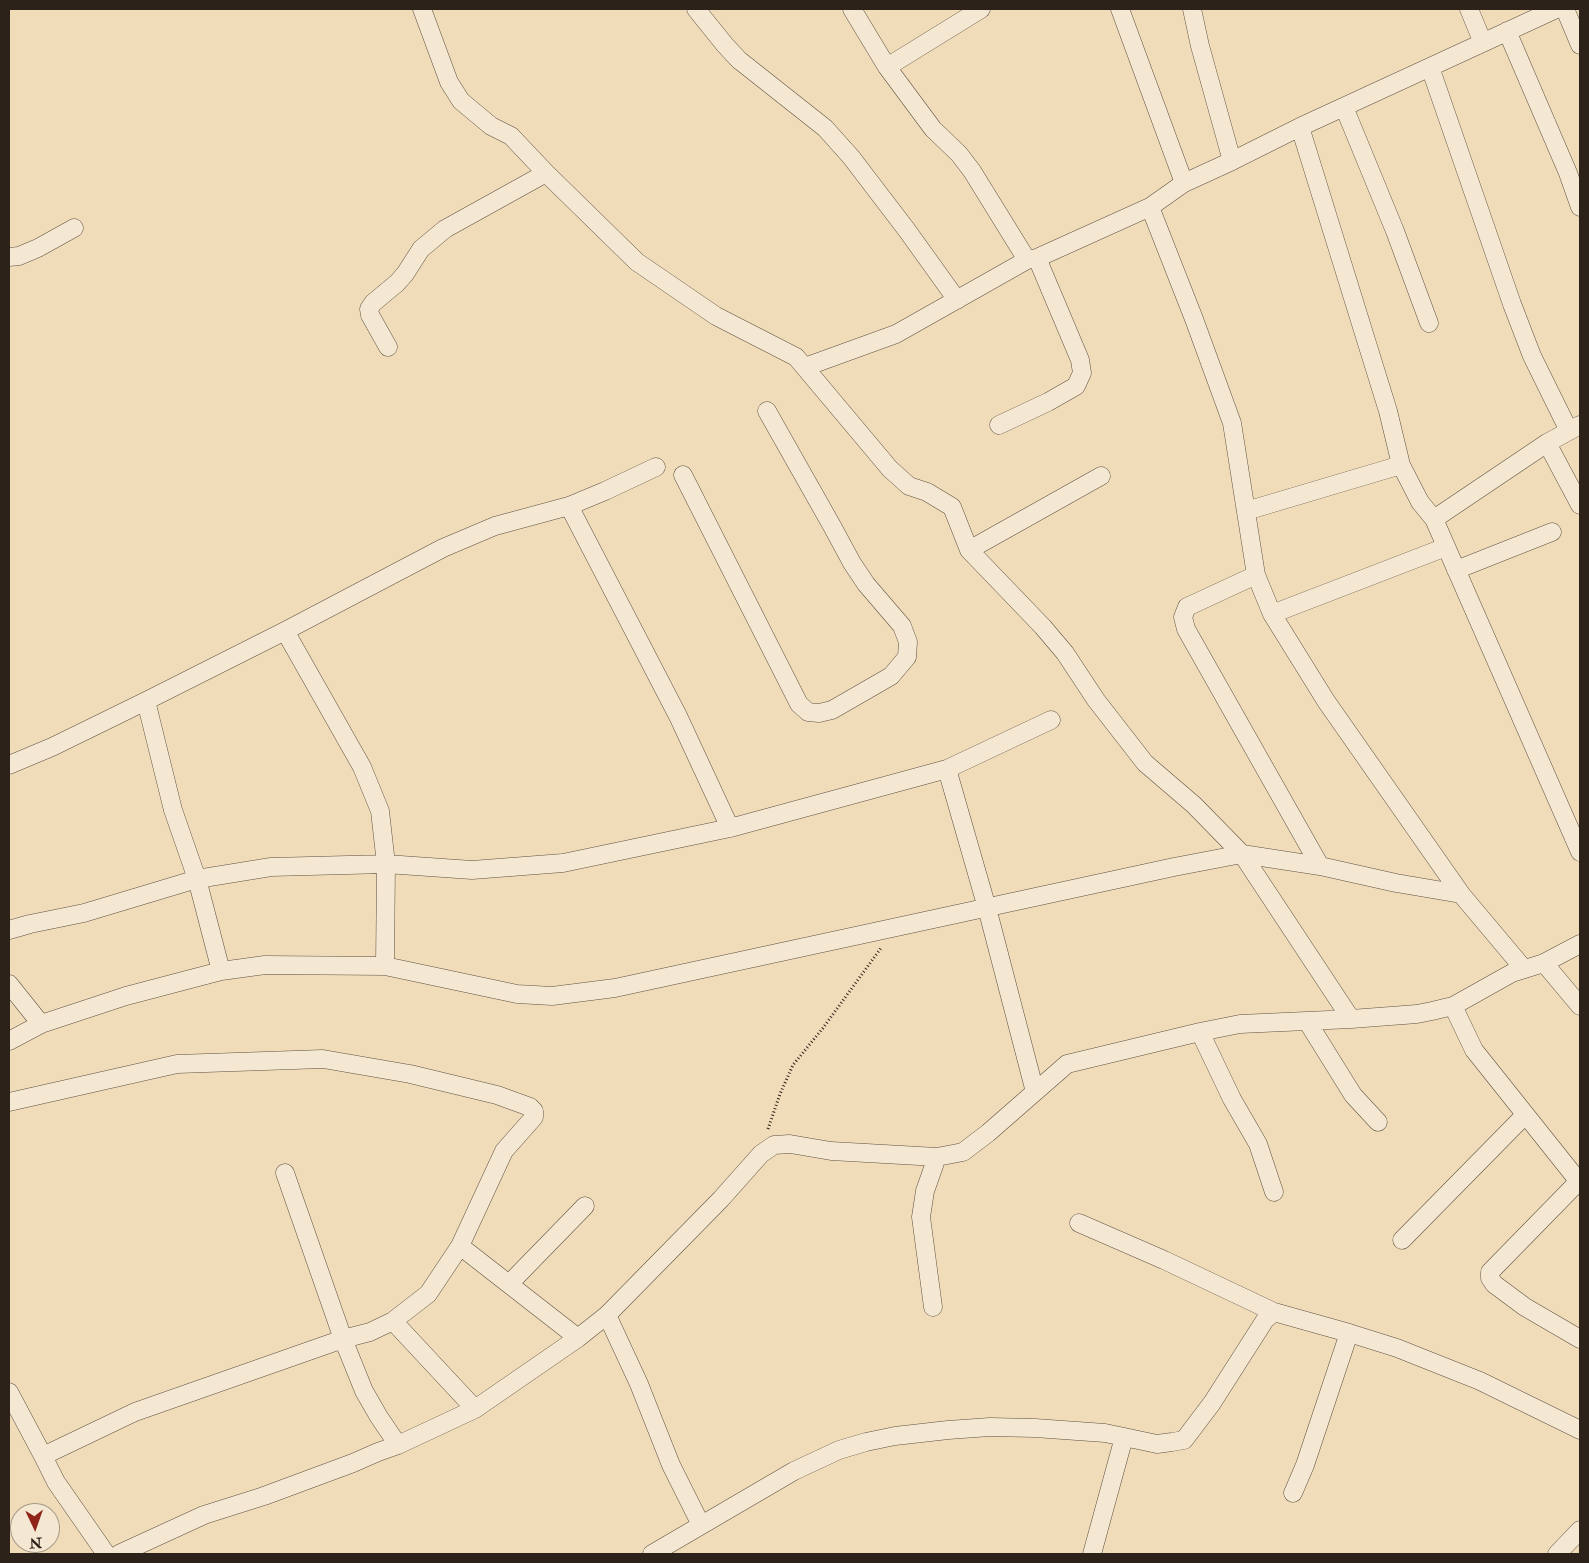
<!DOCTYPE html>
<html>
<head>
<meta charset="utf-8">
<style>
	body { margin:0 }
	#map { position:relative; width:1589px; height:1563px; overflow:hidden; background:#f0dcb9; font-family:"IM FELL Double Pica",serif }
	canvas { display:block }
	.frame { position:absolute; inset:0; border:10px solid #2d221a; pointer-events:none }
	.north { position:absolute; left:10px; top:1503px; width:50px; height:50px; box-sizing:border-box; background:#f5e8d2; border:1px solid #a59988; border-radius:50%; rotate:177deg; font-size:14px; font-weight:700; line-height:20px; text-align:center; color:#2d221a }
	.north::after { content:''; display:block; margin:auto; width:18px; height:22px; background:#8f2418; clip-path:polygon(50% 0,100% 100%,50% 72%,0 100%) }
</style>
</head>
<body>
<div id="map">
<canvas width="1589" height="1563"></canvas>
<div class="frame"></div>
<div class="north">N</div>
</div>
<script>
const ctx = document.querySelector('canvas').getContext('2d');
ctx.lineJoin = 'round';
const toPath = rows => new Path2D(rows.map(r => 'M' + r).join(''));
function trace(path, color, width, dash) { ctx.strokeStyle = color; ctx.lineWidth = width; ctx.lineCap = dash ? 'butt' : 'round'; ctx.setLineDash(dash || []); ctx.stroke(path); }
const minor = toPath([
	[422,9,449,82,461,101,491,126,511,136,546,173,637,262,716,316,796,357,890,469,909,486,927,492,952,507,969,550,1043,627,1065,653,1096,700,1145,763,1194,805,1242,854,1351,1019],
	[696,9,725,45,739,60,825,128,851,157,906,229,957,300],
	[852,9,887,67,933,129,959,154,972,171,1027,260],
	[1120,9,1184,183],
	[1192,9,1200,46,1232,161],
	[1469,9,1483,43],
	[1565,9,1580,45],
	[1507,31,1568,173,1580,207],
	[887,67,981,9],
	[1430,67,1512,304,1532,356,1569,431],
	[1344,107,1395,231,1429,323],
	[1300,127,1388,411,1401,465,1420,502,1434,519,1580,852],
	[1150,207,1194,319,1232,423,1256,575,1272,614,1326,701,1461,894],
	[9,257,19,256,38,248,74,228],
	[388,347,370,315,369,309,373,303,397,283,405,274,421,249,445,229,546,173],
	[805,367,896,334,1027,260,1037,258,1150,207,1184,183,1232,161,1300,127,1556,9],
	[999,425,1048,402,1076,386,1082,373,1080,360,1037,258],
	[1547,443,1580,505],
	[683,475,799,704,808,712,819,713,832,710,891,676,907,657,908,642,902,626,866,584,852,563,832,526,767,411],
	[569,506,678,716,730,828],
	[1246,511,1401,465],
	[1434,519,1547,443,1580,425],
	[969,550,1101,476],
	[1456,570,1552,532],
	[1256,575,1187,607,1183,617,1186,629,1320,866],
	[1272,614,1446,547],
	[285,631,362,767,380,811,386,864,385,966],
	[146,701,173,810,197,879,221,971],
	[9,765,52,747,146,701,285,631,443,548,495,526,569,506,605,491,656,467],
	[947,769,987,908,1035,1092],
	[9,930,30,924,84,913,197,879,271,867,386,864,472,870,563,863,730,828,947,769,1051,720],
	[1544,963,1580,1006],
	[9,984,41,1024],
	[1453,1006,1474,1050,1580,1183],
	[1307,1021,1353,1095,1378,1122],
	[1200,1032,1232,1099,1258,1144,1274,1192],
	[9,1041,41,1024,126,996,221,971,265,965,385,966,517,994,552,996,615,988,1174,867,1242,854,1320,866,1396,883,1461,894,1524,969],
	[9,1102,177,1064,323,1059,410,1074,497,1095,530,1107,534,1111,534,1117,504,1151,460,1246,428,1294,393,1321],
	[285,1173,343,1339,364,1391,379,1417,398,1445],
	[1579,1181,1490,1272,1490,1278,1494,1284,1525,1307,1580,1339],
	[1079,1223,1164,1260,1274,1312],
	[1402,1240,1525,1115],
	[460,1246,578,1338],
	[509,1284,585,1206],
	[933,1307,921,1217,925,1191,937,1157],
	[607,1315,639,1384,671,1465,701,1525],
	[9,1392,43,1456],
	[1293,1493,1305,1465,1349,1333],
	[106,1554,56,1482,43,1456,135,1412,343,1339,370,1332,393,1321,475,1409],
	[119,1554,204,1515,264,1496,353,1463,378,1452,398,1445,475,1409,578,1338,607,1315,721,1199,761,1154,774,1145,790,1144,831,1151,937,1157,963,1152,988,1133,1067,1064,1200,1032,1240,1024,1351,1019,1417,1014,1432,1011,1453,1006,1512,973,1544,963,1580,944],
	[652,1554,794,1471,839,1450,866,1442,895,1436,948,1430,990,1427,1035,1428,1105,1433,1157,1444,1172,1442,1184,1440,1212,1403,1265,1320,1274,1312,1349,1333,1397,1348,1480,1381,1580,1430],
	[1092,1554,1124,1437],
	[1557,1554,1580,1530]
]);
trace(minor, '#5e5042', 19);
trace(toPath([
	[768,1129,780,1094,793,1065,823,1028,881,948]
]), '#2d221a', 3, [1, 2.5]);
trace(minor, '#f5e8d2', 18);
</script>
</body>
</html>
